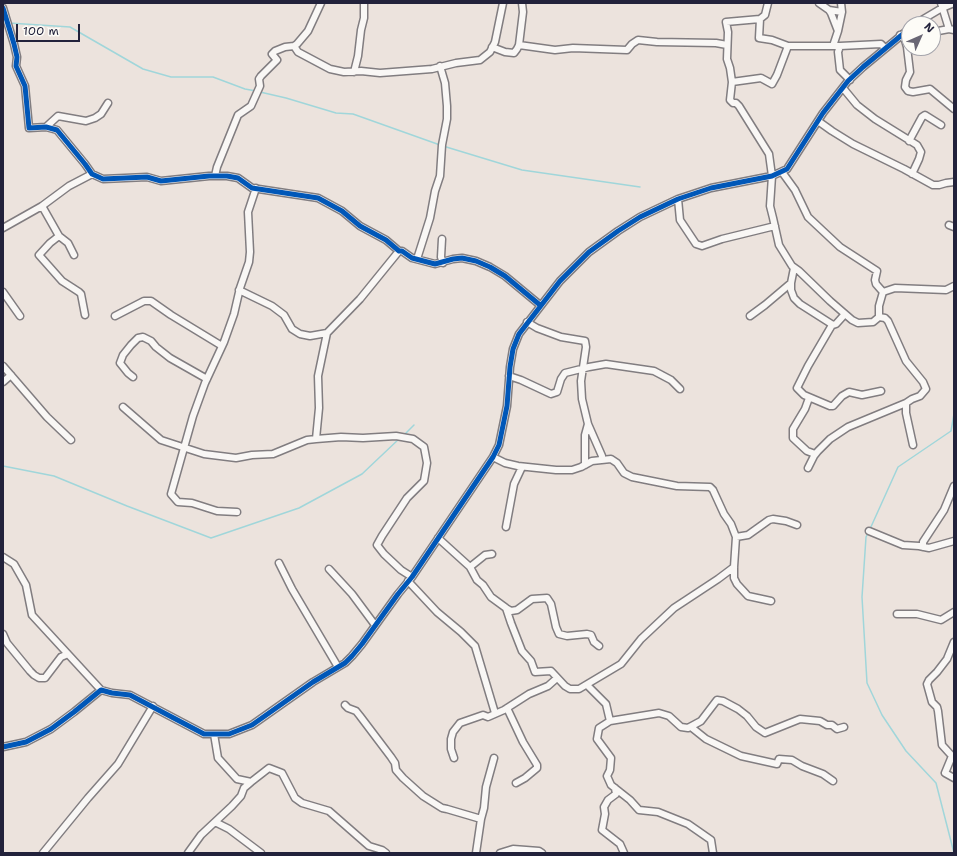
<!DOCTYPE html>
<html>
<head>
<meta charset="utf-8">
<style>
	body { margin:0 }
	#map { position:relative; width:957px; height:856px; overflow:hidden; background:#ece3dd; font-family:"Shantell Sans",sans-serif }
	canvas { display:block }
	.frame { position:absolute; inset:0; border:4px solid #22223b; pointer-events:none }
	.north { position:absolute; left:901px; top:16px; width:40px; height:40px; box-sizing:border-box; background:#fdfcf7; border:1px solid #a5a5ac; border-radius:50%; rotate:45deg; font-size:11px; font-weight:700; line-height:16px; text-align:center; color:#22223b }
	.north::after { content:''; display:block; margin:auto; width:14px; height:18px; background:#696674; clip-path:polygon(50% 0,100% 100%,50% 72%,0 100%) }
	.scale { position:absolute; left:16px; top:24px; width:64px; height:18px; box-sizing:border-box; border:2px solid #22223b; border-top:0; padding-left:5px; font-size:12px; line-height:14px; white-space:nowrap; color:#22223b; -webkit-text-stroke:3px #fdfcf7; paint-order:stroke }
</style>
</head>
<body>
<div id="map">
<canvas width="957" height="856"></canvas>
<div class="frame"></div>
<div class="north">N</div>
<div class="scale">100 m</div>
</div>
<script>
const ctx = document.querySelector('canvas').getContext('2d');
ctx.lineJoin = 'round';
const toPath = rows => new Path2D(rows.map(r => 'M' + r).join(''));
function trace(path, color, width, dash) { ctx.strokeStyle = color; ctx.lineWidth = width; ctx.lineCap = dash ? 'butt' : 'round'; ctx.setLineDash(dash || []); ctx.stroke(path); }
trace(toPath([
	[9,23,70,27,143,69,171,77,213,77,245,89,256,91],
	[260,92,286,98,336,113,353,114,440,145],
	[443,146,522,170,640,187],
	[403,436,414,425],
	[3,466,54,476,127,506,211,538,299,508,362,474,400,438],
	[870,529,898,467,951,431,954,414],
	[868,533,866,537,862,597,867,683,882,715,906,751,936,783,954,853]
]), '#a0d6da', 1.5);
const minor = toPath([
	[819,3,829,10,831,13,838,31,833,46,840,46,838,52,840,70,850,80],
	[941,3,949,29],
	[3,8,14,44,17,57,16,66,25,86,29,128,46,127,57,130,85,164,92,174,103,179,147,177,161,181,209,176,227,176,238,178,252,188,318,198,342,211,360,226,386,240,399,251,402,251,412,258,435,264,453,259,462,258,476,261,490,267,505,276,540,305],
	[829,10,842,12,841,3],
	[760,19,765,15,768,3],
	[915,24,942,8,954,3],
	[838,31,842,12],
	[933,32,949,29,954,30],
	[900,35,905,40,907,47,910,72,906,80,905,87,908,91,913,92,930,89,954,109],
	[519,45,555,50,573,48,627,50,632,44,638,40,657,42,716,43,727,45],
	[294,46,298,52,330,69,344,72,361,71,380,73,432,69,456,63,480,60,490,52,495,42,503,3],
	[788,46,772,40,759,38,760,19,726,22,728,32,727,59,730,68,732,82,730,100,733,103,736,103,739,106,769,154,772,176,770,206,773,218,779,245,792,266,799,271,830,301,852,320,858,323,873,322,879,317,879,306,883,292,895,288,946,290,954,286],
	[840,46,881,44,885,48],
	[492,47,505,52,514,53,517,49,519,45,523,12,522,3],
	[354,72,358,56,361,30,364,18,364,3],
	[732,82,761,78,772,84,777,75,788,46,833,46],
	[843,88,857,105,875,119,917,145,921,152,919,159,912,174],
	[818,121,832,131,853,144,904,169,933,185,939,185,946,183,954,182],
	[46,127,58,116,86,121,95,118,101,114,108,103],
	[909,141,922,117,925,115,941,125],
	[782,172,795,190,808,217,840,247,877,271,875,280,876,284,883,292],
	[215,176,217,167,238,115,251,106,260,86,259,79,261,76,277,60,272,54,275,51,285,47,294,46,297,44,308,31,321,3],
	[678,199,680,220,696,244,702,246,722,239,775,226],
	[949,225,954,227],
	[3,228,42,206],
	[59,236,50,243,39,255,62,281,79,292,81,294,85,315],
	[442,239,441,257,443,263],
	[74,255,68,243,59,236,42,206,69,186,92,174],
	[417,259,430,218,435,191,440,176,442,145,447,119,447,106,445,83,440,66],
	[791,283,791,290,794,298,800,304,833,325,836,324,845,314],
	[239,290,272,306,284,315,292,329,300,334,310,336,327,333,360,299,399,251],
	[3,292,20,316],
	[115,316,144,301,151,301,171,315,222,346],
	[750,316,765,305,791,283,794,268],
	[879,317,885,318,888,321,906,361,923,382,926,389,920,396,912,399,906,403,906,413,913,445],
	[527,322,537,328,561,337,585,341,586,347,581,381,582,399,588,424,602,456,602,460],
	[832,325,808,366,797,388,804,395,830,406,833,406,842,396,849,392,862,395,881,391],
	[3,366,47,417,71,440],
	[509,376,521,380,551,394,557,392,561,379,565,373,589,367,606,364,654,371,671,380,680,389],
	[133,377,128,373,120,363,123,355,131,345,138,338,143,337,151,341,156,347,170,358,207,379],
	[3,382,11,375],
	[809,398,805,409,793,429,793,438,807,451,815,454],
	[123,407,161,440,204,454,236,458,252,455,273,454,307,440,316,439,319,408,318,376,327,333],
	[316,439,341,437,363,438,396,436,413,439,424,447,427,463,424,481,407,498,382,536,377,545,384,554,401,570,412,577],
	[493,457,505,463,518,466,556,470,572,470,581,467,592,461,611,459,617,463,624,473,632,477,677,486,710,487,713,490,724,514,731,524,736,537,734,567,734,578,737,584,748,596,771,601],
	[585,465,585,435,588,424],
	[808,468,814,456,818,451,830,439,848,427,906,403],
	[237,512,217,511,192,503,178,502,171,494,193,416,205,383,224,342,234,314,240,288,249,262,250,252,248,212,256,188],
	[506,527,514,484,522,467],
	[869,531,903,545,919,546,929,548,954,541],
	[736,537,748,535,769,520,773,519,786,521,797,525],
	[438,538,470,567,477,580,483,585,491,597,506,608,511,611,517,610,532,599,547,598,551,604,556,627,559,634,567,636,587,634,591,635,594,642,599,646],
	[923,547,923,542,944,510,954,486],
	[3,557,14,564,26,585,32,615,101,690],
	[279,563,292,589,338,667],
	[470,567,485,555,492,554],
	[329,569,352,594,375,625],
	[408,581,437,612,461,632,475,646,495,713],
	[506,608,511,623,522,651,531,661,535,672,551,671,565,686,570,689,579,689,621,664,641,639,674,608,718,579,734,567],
	[897,614,917,614,941,620,954,612],
	[3,634,7,643,30,671,34,675,39,678,45,678,61,657,68,654],
	[954,642,947,659,937,672,929,680,927,684,932,702,937,707,938,711,942,745,952,756,945,773,954,778],
	[587,685,606,704,610,721,599,728,597,739,611,758,610,770,607,776,611,785,630,800,639,810,658,812,688,824,711,840,713,853],
	[345,705,348,708,356,711,360,716,391,757,395,763,396,770,403,778,423,796,442,808,447,809,481,819],
	[507,708,523,742,537,765,537,768,525,778,516,783],
	[610,721,659,713,669,716,681,727,688,728,701,721,717,700,723,701,738,709,747,716,756,727,765,733,800,719,820,721,827,725,832,725,837,729,844,727],
	[691,727,706,739,741,756,777,764,779,759,792,760,802,766,823,774,833,781],
	[214,734,218,758,237,779,251,782,269,768,282,773,295,798,302,803,329,811,369,846,382,850,386,853],
	[3,747,26,742,51,729,74,712,101,690,112,693,130,695,204,734,229,734,252,725,313,682,345,663,352,656,362,644,398,594,412,577,493,457,499,445,507,406,510,367,513,349,519,334,560,281,589,252,618,231,640,217,678,199,711,188,772,176,787,169,823,113,848,81,863,67,909,29],
	[454,758,451,749,451,739,453,732,460,723,483,715,488,717,504,710,529,694,548,686,557,678],
	[615,788,616,794,608,800,604,807,605,814,602,830,620,844,624,853],
	[215,822,229,829,261,853],
	[43,853,88,798,118,764,153,706],
	[188,853,201,835,232,806,241,796,244,788,251,782],
	[476,853,481,819,484,808,486,787,494,758],
	[500,853,513,849,539,851,542,853]
]);
trace(minor, '#817d80', 9);
trace(minor, '#f9f7f5', 6);
trace(toPath([
	[3,8,14,44,17,57,16,66,25,86,29,128,46,127,57,130,85,164,92,174,103,179,147,177,161,181,209,176,227,176,238,178,252,188,318,198,342,211,360,226,386,240,399,251,402,251,412,258,435,264,453,259,462,258,476,261,490,267,505,276,540,305],
	[3,747,26,742,51,729,74,712,101,690,112,693,130,695,204,734,229,734,252,725,313,682,345,663,352,656,362,644,398,594,412,577,493,457,499,445,507,406,510,367,513,349,519,334,560,281,589,252,618,231,640,217,678,199,711,188,772,176,787,169,823,113,848,81,863,67,909,29]
]), '#0057b8', 5);
</script>
</body>
</html>
